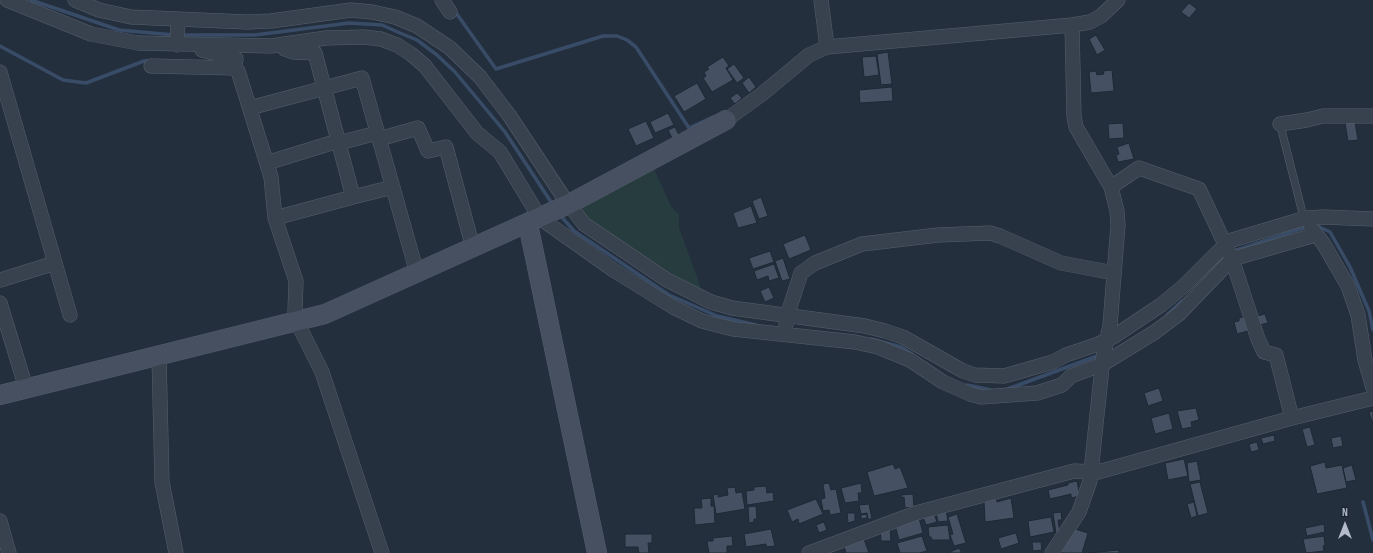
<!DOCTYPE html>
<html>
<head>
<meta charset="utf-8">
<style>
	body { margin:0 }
	#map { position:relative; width:1373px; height:553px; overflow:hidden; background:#242f3e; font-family:"Sofia Sans Condensed",sans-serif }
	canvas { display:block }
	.north { position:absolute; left:1325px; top:505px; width:40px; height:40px; -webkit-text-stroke:3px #1d2633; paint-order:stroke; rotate:0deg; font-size:11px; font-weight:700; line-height:16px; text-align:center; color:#b4bcc9 }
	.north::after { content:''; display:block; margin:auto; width:14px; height:18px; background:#b4bcc9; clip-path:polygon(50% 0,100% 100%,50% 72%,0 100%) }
</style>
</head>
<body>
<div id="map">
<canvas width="1373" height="553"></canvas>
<div class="north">N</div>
</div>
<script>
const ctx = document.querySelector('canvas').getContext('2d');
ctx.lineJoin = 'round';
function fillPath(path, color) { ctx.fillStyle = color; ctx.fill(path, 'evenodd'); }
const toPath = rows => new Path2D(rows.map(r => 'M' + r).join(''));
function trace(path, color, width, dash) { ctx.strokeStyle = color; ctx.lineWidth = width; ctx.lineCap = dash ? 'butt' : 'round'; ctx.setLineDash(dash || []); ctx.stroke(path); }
fillPath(toPath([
	[653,167,672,208,679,214,679,228,701,288,690,285,636,251,589,220,583,212,582,204]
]), '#263c3f');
trace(toPath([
	[31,0,119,30,174,35],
	[454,10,496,69,603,36,617,36,627,40,636,47,689,128,713,117],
	[181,35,255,35,349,23,382,25,400,33,417,40,437,55,455,72,505,132,553,205],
	[0,46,63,80,86,83,144,61,152,61],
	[560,215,574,231,669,295,717,316,756,325],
	[1315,225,1330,232,1350,267,1369,311,1373,330],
	[1231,252,1309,226],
	[1167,315,1182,301],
	[871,339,901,347,912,354],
	[967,385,991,390],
	[1005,390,1100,355],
	[1363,502,1373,540]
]), '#394c67', 3.5);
const building = toPath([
	[1189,3,1197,9,1189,18,1181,12,1189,3],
	[1096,35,1105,50,1097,55,1089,39,1096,35],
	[888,52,892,84,881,85,877,54,888,52],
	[876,56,879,75,864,77,862,57,876,56],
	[723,57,729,66,726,68,733,80,712,92,703,78,706,76,704,72,709,69,707,67,723,57],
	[734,64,744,78,737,83,727,69,734,64],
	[1112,70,1114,91,1091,93,1089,72,1096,71,1097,75,1104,74,1103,71,1112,70],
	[749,77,756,87,749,93,742,83,749,77],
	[697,83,706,99,684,112,674,96,697,83],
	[892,87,893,101,860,103,859,90,892,87],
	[737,93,742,98,735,104,730,98,737,93],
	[668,113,674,125,655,133,650,122,668,113],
	[646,121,654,138,636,146,628,129,646,121],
	[1355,122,1358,140,1348,141,1345,123,1355,122],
	[1123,123,1124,138,1109,139,1108,124,1123,123],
	[675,127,679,135,672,138,668,130,675,127],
	[1129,143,1134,159,1118,162,1116,155,1119,154,1117,147,1129,143],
	[761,197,768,216,759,219,752,201,761,197],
	[751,206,757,223,738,228,733,213,751,206],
	[805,235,811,250,789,259,783,244,805,235],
	[770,251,774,262,753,269,749,258,770,251],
	[783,258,790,279,782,281,775,261,783,258],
	[774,264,779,278,769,281,768,276,757,280,754,271,774,264],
	[769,287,774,298,765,302,760,291,769,287],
	[1265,314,1268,323,1259,325,1257,316,1265,314],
	[1247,316,1251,330,1237,334,1234,322,1239,321,1239,318,1247,316],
	[1159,388,1163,401,1148,406,1144,393,1159,388],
	[1196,408,1199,420,1191,422,1192,427,1182,429,1177,411,1196,408],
	[1373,411,1373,422,1372,422,1369,412,1373,411],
	[1169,413,1173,429,1155,434,1151,418,1169,413],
	[1310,427,1315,445,1307,447,1302,429,1310,427],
	[1274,435,1275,441,1263,444,1261,438,1274,435],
	[1341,436,1343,446,1333,448,1331,438,1341,436],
	[1257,442,1259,450,1251,452,1249,444,1257,442],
	[1184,459,1188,476,1168,480,1165,463,1184,459],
	[1197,461,1201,480,1189,482,1187,463,1197,461],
	[1325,462,1326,468,1342,465,1347,488,1317,494,1310,466,1325,462],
	[893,464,895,469,900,467,908,488,874,496,867,472,893,464],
	[1352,465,1356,480,1346,482,1343,468,1352,465],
	[1077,481,1080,496,1071,498,1071,494,1050,499,1048,490,1068,485,1068,483,1077,481],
	[1200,482,1208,513,1198,516,1190,484,1200,482],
	[829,483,831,490,836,489,841,513,830,515,829,510,823,511,821,499,825,498,823,484,829,483],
	[861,483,862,493,858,493,859,501,845,503,841,488,861,483],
	[766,486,767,493,773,492,774,501,747,505,746,491,754,490,754,487,766,486],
	[735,487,736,493,742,492,745,509,716,514,713,495,718,494,718,497,728,495,727,488,735,487],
	[913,494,914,507,905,508,904,497,902,498,901,495,913,494],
	[996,497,997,502,1011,498,1014,518,985,522,984,501,996,497],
	[711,498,711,506,714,506,715,523,695,525,694,508,702,508,701,499,711,498],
	[816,499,823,514,799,524,798,519,792,522,787,510,816,499],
	[1194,502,1197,516,1191,518,1187,504,1194,502],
	[869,504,872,519,868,519,867,513,861,514,859,505,869,504],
	[756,506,757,519,754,519,754,522,749,523,748,507,756,506],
	[946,510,948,521,938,522,936,512,946,510],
	[1061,512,1062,520,1058,520,1060,533,1056,533,1053,513,1061,512],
	[847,513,855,513,855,521,848,523,847,513],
	[867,514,867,518,861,519,861,515,867,514],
	[934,514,937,522,926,525,923,517,934,514],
	[957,514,966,543,954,546,950,535,953,534,948,517,957,514],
	[1051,517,1054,532,1030,537,1028,521,1051,517],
	[919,518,923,533,899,540,895,525,919,518],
	[824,522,827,530,819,533,816,525,824,522],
	[1324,524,1325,532,1307,536,1305,528,1324,524],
	[948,525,950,540,932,540,931,537,929,537,928,527,948,525],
	[890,528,891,541,881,541,880,529,890,528],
	[771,529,775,546,766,547,766,544,746,547,744,534,771,529],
	[1075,529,1088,533,1082,553,1062,553,1061,551,1075,529],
	[1016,533,1019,543,1001,549,998,538,1016,533],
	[625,534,652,534,652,543,648,543,649,553,639,553,638,547,625,547,625,534],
	[732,536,733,546,727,546,727,553,709,553,707,541,713,541,713,538,732,536],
	[922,536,927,551,919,553,900,553,897,543,922,536],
	[1324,536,1325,545,1323,546,1324,551,1306,553,1303,539,1324,536],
	[864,539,869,553,846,553,844,546,864,539],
	[1032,542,1041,542,1042,550,1033,551,1032,542],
	[959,548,962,553,950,553,950,552,959,548],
	[1119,550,1119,553,1088,553,1119,550]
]);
fillPath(building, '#455162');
trace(building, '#1f2835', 1);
const lane = toPath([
	[1280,124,1304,219]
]);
const street = toPath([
	[7,0,91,34,138,43,271,46,326,38,364,37,381,39,397,45,411,54,425,66,477,133,500,152,540,218,615,271,673,307,702,321,733,329,855,342,878,347,910,360,943,382,970,394,981,397,1037,393,1062,385,1071,376,1103,364,1155,332,1179,314,1232,259,1315,235],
	[75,0,99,10,131,17,247,22,271,21,351,10,372,12,395,17,417,26,450,48,480,77,509,115,564,198,584,224,667,280,711,302,732,308,865,326,885,331,903,337,963,371,975,375,1004,376,1053,362,1066,355,1098,344,1113,337,1161,305,1184,286,1229,241,1306,218,1323,217,1373,219],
	[442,0,450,12],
	[821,0,827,47],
	[177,45,178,20],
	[202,50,236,59,234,68,238,71,271,177,275,218,296,281,295,311,297,322,322,372,382,553],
	[151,66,234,68],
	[0,72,70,315],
	[257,106,362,78,417,273],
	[726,120,762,94,809,55,827,47,1072,25,1090,22,1101,16,1118,0],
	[1280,124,1307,120,1323,116,1373,116],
	[379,139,418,128,428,151,446,147,473,248],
	[339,143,377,133],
	[273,161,338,141],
	[1111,187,1139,168,1199,189,1232,259,1258,339,1264,352,1276,355,1292,418],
	[353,197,393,187],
	[275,218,353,197,315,53,293,52,285,49,284,44],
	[1311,228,1323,243,1348,286,1358,315,1365,360,1373,388],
	[0,280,55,263],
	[0,303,26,388],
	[786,325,787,316,801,273,815,263,862,244,938,235,990,233,1000,236,1061,263,1114,273],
	[159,356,162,482,176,553],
	[0,521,9,553],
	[809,553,916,513,1074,471,1098,472,1292,418,1373,398],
	[1052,553,1079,512,1090,481,1103,358,1110,325,1118,225,1117,211,1111,187,1076,127,1074,116,1072,25]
]);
const secondary = toPath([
	[528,224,597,553],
	[0,395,325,314,569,204,726,120]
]);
trace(lane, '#565f6c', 8);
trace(street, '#565f6c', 15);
trace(secondary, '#565f6c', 20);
trace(lane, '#38414e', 7);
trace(street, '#38414e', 14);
trace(secondary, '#465061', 19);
</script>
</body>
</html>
